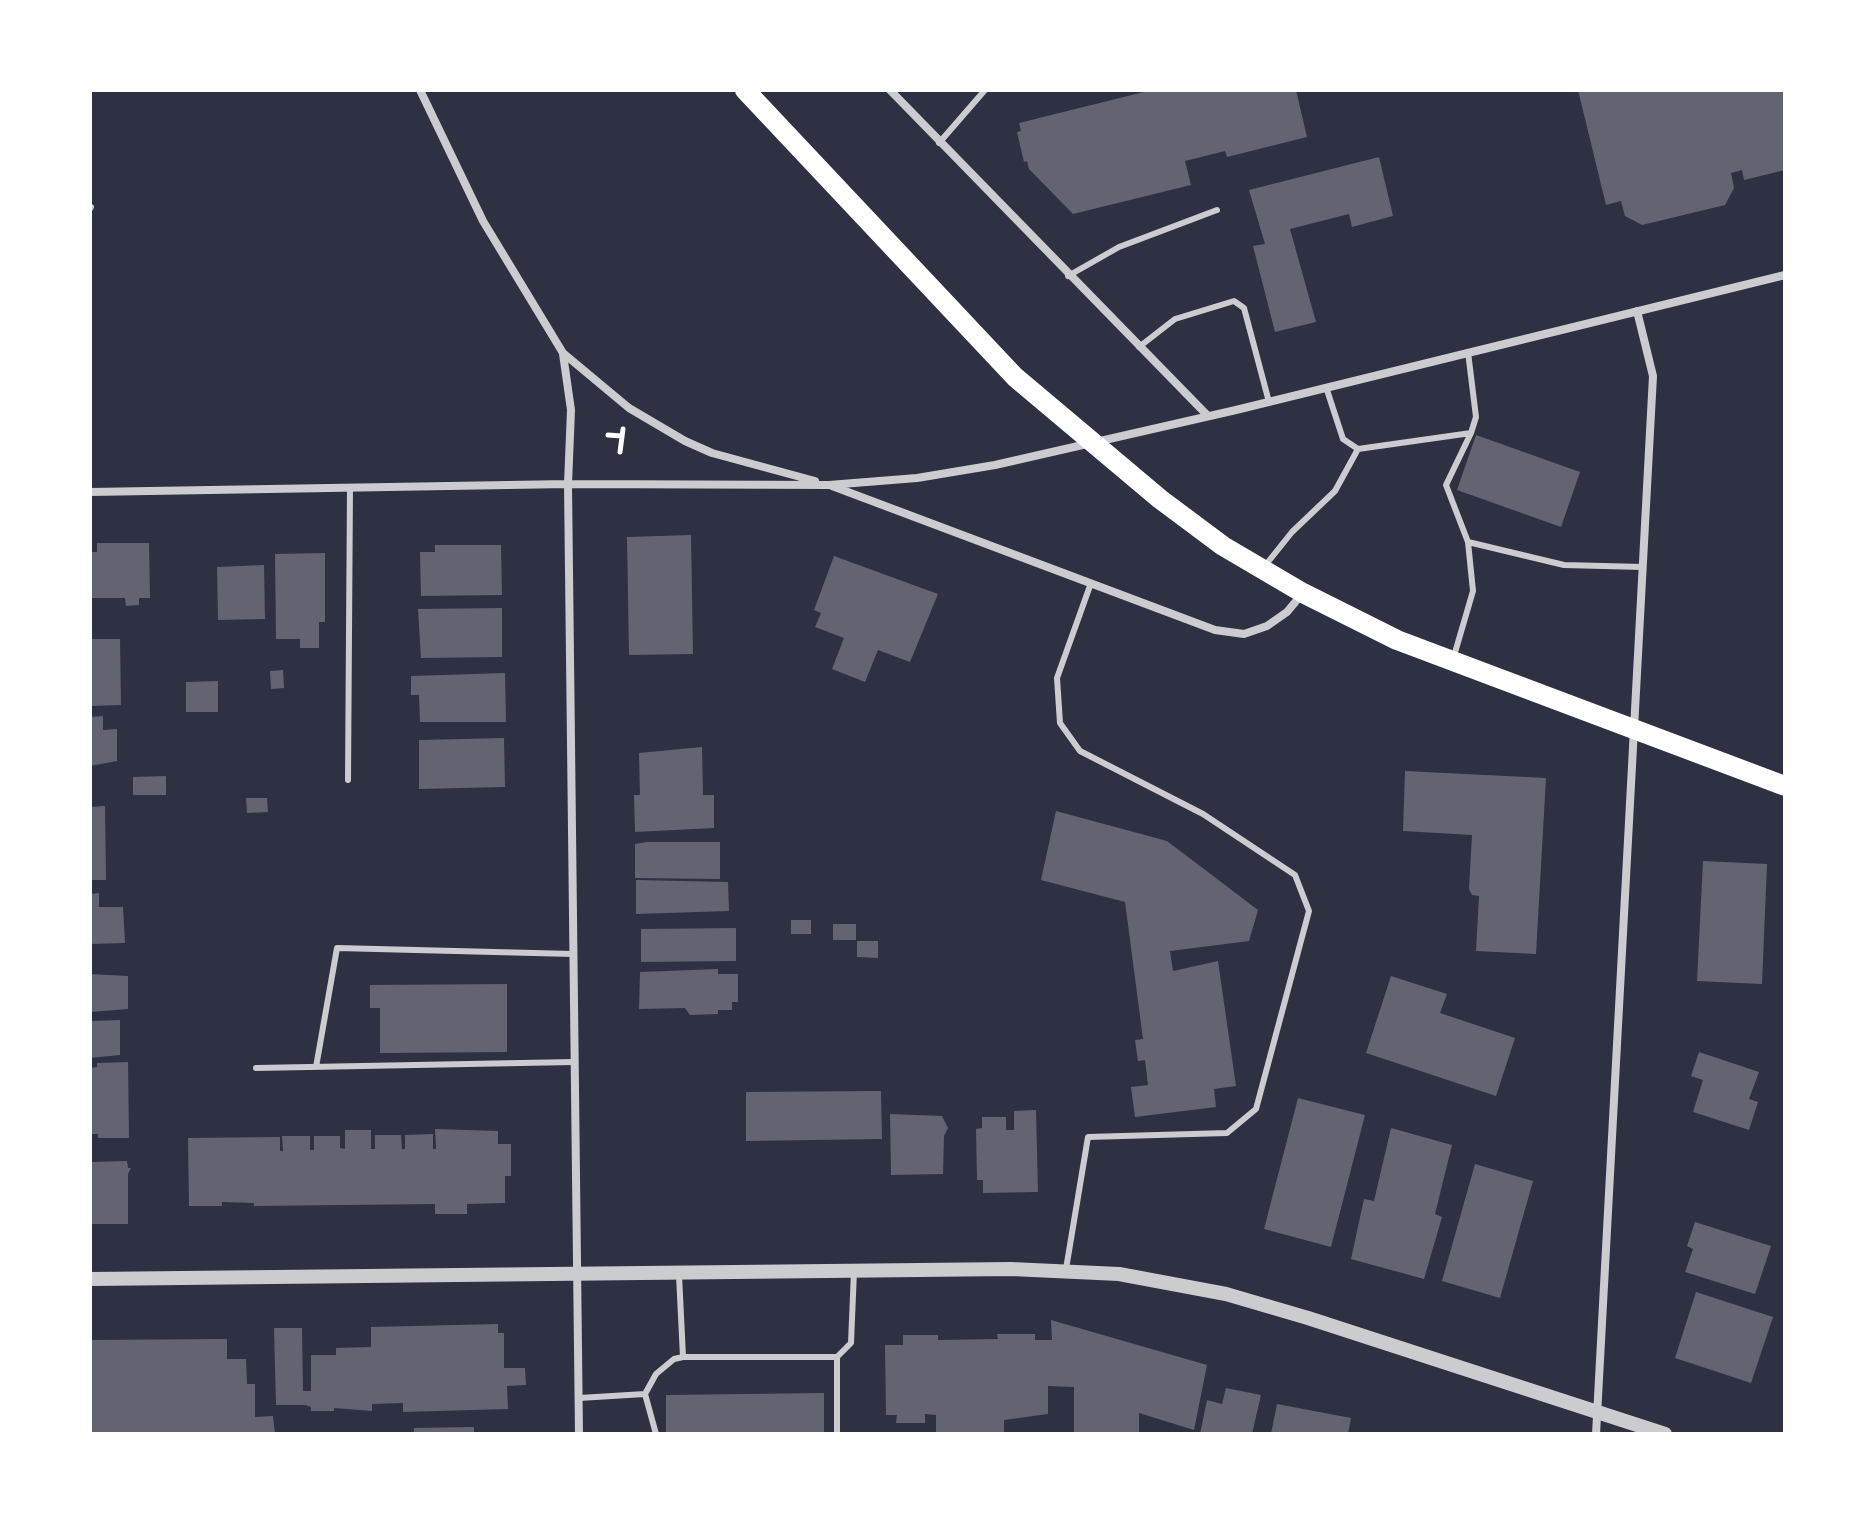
<!DOCTYPE html>
<html>
<head>
<meta charset="utf-8">
<style>
	body { margin:0 }
	#map { position:relative; width:1875px; height:1524px; overflow:hidden; background:#2d3142; font-family:"Nunito Sans",sans-serif }
	canvas { display:block }
	.frame { position:absolute; inset:0; border:92px solid #fff; pointer-events:none }
</style>
</head>
<body>
<div id="map">
<canvas width="1875" height="1524"></canvas>
<div class="frame"></div>
</div>
<script>
const ctx = document.querySelector('canvas').getContext('2d');
ctx.lineJoin = 'round';
function fillPath(path, color) { ctx.fillStyle = color; ctx.fill(path, 'evenodd'); }
const toPath = rows => new Path2D(rows.map(r => 'M' + r).join(''));
function trace(path, color, width, dash) { ctx.strokeStyle = color; ctx.lineWidth = width; ctx.lineCap = dash ? 'butt' : 'round'; ctx.setLineDash(dash || []); ctx.stroke(path); }
fillPath(toPath([
	[1152,90,1296,90,1307,137,1227,157,1225,151,1185,161,1191,185,1073,214,1029,169,1027,161,1024,162,1017,132,1021,131,1019,123],
	[1578,90,1785,90,1785,170,1744,180,1742,170,1731,173,1734,188,1725,205,1642,225,1625,216,1621,201,1606,205],
	[1379,157,1393,216,1352,227,1349,214,1290,229,1316,322,1275,332,1253,246,1265,244,1249,190],
	[1476,435,1580,472,1561,527,1457,490],
	[691,535,693,654,629,655,627,537],
	[97,543,149,543,150,598,139,598,139,605,126,606,125,598,90,598,90,552,97,552],
	[435,545,501,545,502,595,421,596,420,552,435,552],
	[325,553,325,622,319,622,319,648,300,648,300,639,276,639,275,554],
	[834,556,938,594,910,662,878,650,865,682,832,669,844,638,815,627,821,613,814,610],
	[264,565,265,619,218,620,217,567],
	[502,608,502,657,421,658,418,609],
	[90,639,120,639,121,705,90,706],
	[283,670,284,688,271,689,270,671],
	[505,673,506,722,420,722,419,695,411,695,411,676],
	[218,681,218,712,186,712,186,682],
	[103,716,103,730,117,729,117,761,90,766,90,717],
	[504,738,505,787,419,789,419,740],
	[702,747,703,795,714,795,714,828,635,832,634,795,640,795,639,753],
	[1405,771,1546,778,1536,954,1476,951,1479,896,1472,895,1469,889,1472,835,1403,831],
	[166,776,166,795,133,795,133,777],
	[246,798,267,798,268,812,247,813],
	[105,806,106,880,90,880,90,807],
	[1056,811,1167,841,1258,910,1249,941,1170,951,1173,971,1218,961,1236,1086,1214,1089,1216,1107,1135,1117,1131,1087,1148,1085,1145,1060,1138,1061,1135,1040,1143,1039,1125,902,1041,880],
	[647,842,720,842,720,879,635,878,635,844],
	[1703,861,1767,864,1762,984,1697,981],
	[636,880,728,882,729,911,636,914],
	[99,893,99,907,123,907,125,943,90,944,90,894],
	[791,920,811,920,811,934,791,934],
	[833,924,856,924,856,940,833,940],
	[736,928,736,961,641,962,641,929],
	[857,941,878,941,878,958,857,957],
	[718,969,718,974,738,974,738,1002,732,1002,732,1010,718,1010,718,1014,690,1015,685,1008,639,1009,640,972],
	[90,974,128,976,128,1009,90,1012],
	[1391,976,1447,994,1440,1013,1515,1038,1496,1096,1366,1053],
	[507,984,507,1052,380,1053,380,1008,370,1008,370,985],
	[120,1020,120,1055,90,1058,90,1021],
	[1699,1052,1759,1072,1749,1099,1758,1102,1749,1130,1693,1112,1703,1080,1691,1076],
	[128,1062,129,1138,98,1138,98,1134,90,1134,90,1068,97,1067,97,1063],
	[881,1091,882,1139,746,1141,746,1092],
	[1298,1098,1365,1115,1331,1247,1264,1229],
	[1036,1110,1038,1192,983,1193,983,1180,977,1180,976,1129,982,1128,982,1117,1006,1117,1006,1130,1014,1130,1014,1111],
	[890,1114,942,1116,948,1128,944,1136,943,1174,891,1175],
	[1391,1128,1452,1145,1435,1214,1442,1217,1424,1279,1351,1259,1364,1199,1374,1201],
	[435,1129,498,1131,498,1144,511,1144,511,1176,505,1176,505,1203,467,1204,467,1214,435,1214,435,1204,254,1206,254,1203,222,1202,222,1206,189,1206,188,1138,280,1137,280,1151,283,1151,282,1136,310,1136,310,1150,314,1150,314,1136,340,1136,340,1148,345,1149,345,1130,371,1130,371,1149,375,1149,375,1135,401,1135,402,1149,405,1149,405,1135,433,1134,433,1149,436,1149],
	[127,1161,128,1168,131,1168,128,1174,128,1224,90,1224,90,1162],
	[1475,1164,1533,1181,1500,1298,1442,1281],
	[1695,1222,1771,1246,1755,1294,1685,1272,1693,1249,1687,1246],
	[1696,1292,1773,1317,1751,1383,1675,1358],
	[1051,1320,1207,1365,1194,1430,1139,1413,1139,1434,1074,1434,1074,1387,1048,1386,1048,1414,1004,1420,1004,1434,936,1434,936,1415,925,1414,925,1423,896,1423,897,1415,886,1415,885,1345,903,1345,903,1335,938,1335,938,1340,998,1339,997,1334,1035,1334,1035,1340,1052,1340],
	[498,1324,498,1333,504,1333,504,1368,525,1368,526,1385,507,1386,508,1409,403,1412,403,1403,372,1404,372,1411,334,1408,334,1411,311,1411,311,1407,305,1405,276,1405,274,1328,302,1328,303,1391,311,1391,311,1355,336,1355,336,1348,371,1347,371,1327],
	[227,1339,227,1359,246,1359,247,1384,255,1384,255,1417,273,1416,275,1434,90,1434,90,1340],
	[1226,1388,1261,1395,1252,1434,1200,1434,1207,1400,1222,1404],
	[824,1393,824,1434,666,1434,666,1395],
	[1277,1404,1351,1418,1348,1434,1271,1434],
	[474,1427,474,1434,414,1434,414,1428]
]), '#626471');
trace(toPath([
	[608,435,622,436],
	[620,452,623,429]
]), '#fff', 5);
trace(toPath([
	[939,143,985,90],
	[90,209,91,207],
	[1068,276,1119,247,1217,210],
	[1139,347,1175,319,1234,301,1244,308,1269,402],
	[1326,387,1343,439,1358,449,1471,433,1476,417,1468,352],
	[1468,542,1564,565,1643,567],
	[1264,567,1292,532,1335,491,1358,449],
	[1454,656,1473,591,1468,542,1446,485,1471,433],
	[348,780,350,487],
	[316,1067,337,948,573,954],
	[256,1068,574,1062],
	[1066,1269,1088,1137,1227,1133,1256,1109,1309,911,1295,875,1203,814,1080,751,1060,723,1057,678,1091,583],
	[679,1275,683,1357,837,1357,851,1343,854,1271],
	[837,1357,837,1434],
	[645,1394,656,1434],
	[579,1398,645,1394,656,1374,674,1359,683,1357]
]), '#caccd0', 6);
trace(toPath([
	[420,90,483,221,563,353,629,408,685,441,712,453,815,481],
	[890,90,1208,416],
	[563,354,571,410,568,484,579,1434],
	[832,486,1215,630,1244,634,1267,626,1287,612,1302,594],
	[90,492,568,484,829,485,917,478,995,465,1236,410,1785,275],
	[1596,1434,1653,376,1637,311]
]), '#caccd0', 8);
trace(toPath([
	[90,1279,1011,1269,1119,1274,1226,1294,1308,1318,1665,1434]
]), '#caccd0', 14);
trace(toPath([
	[745,90,1015,377,1160,499,1223,546,1303,593,1397,640,1785,786]
]), '#fff', 20);
</script>
</body>
</html>
